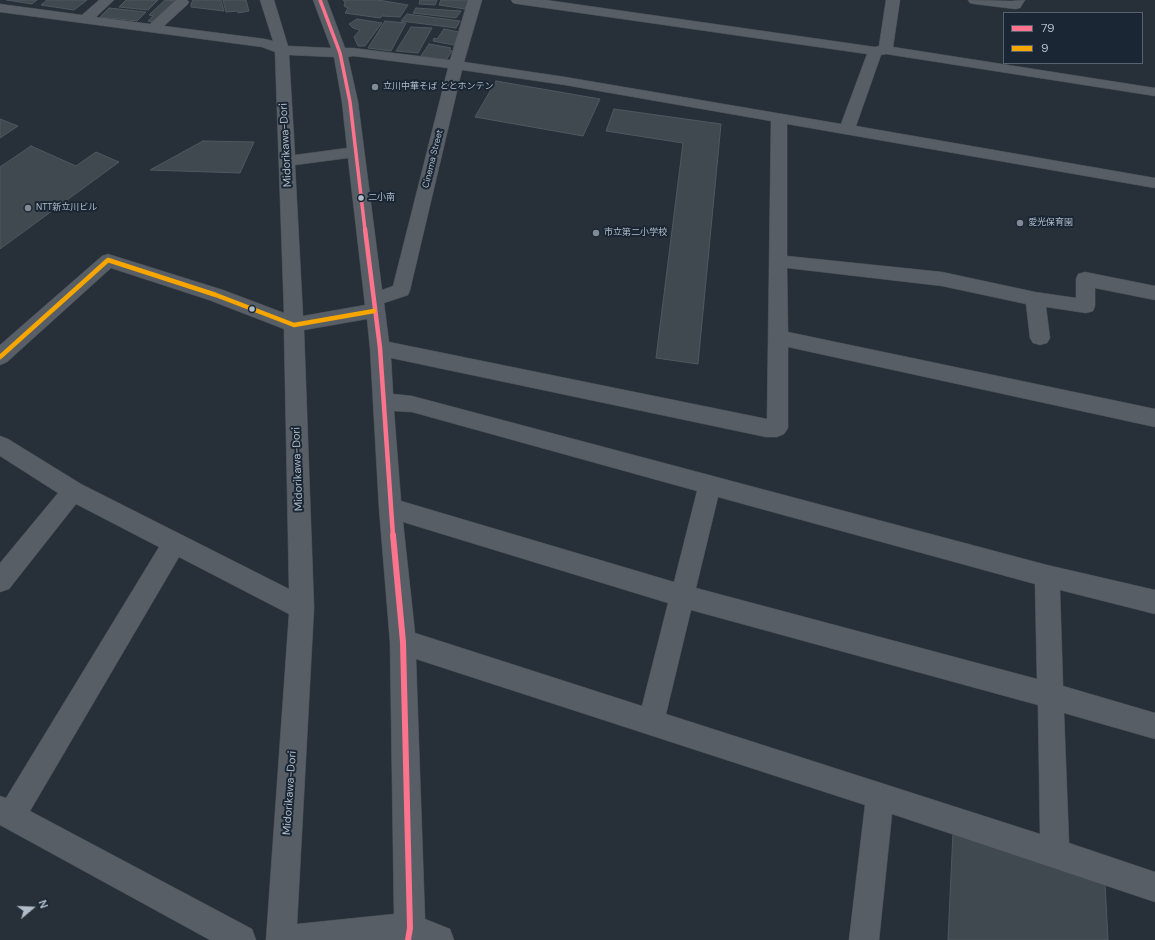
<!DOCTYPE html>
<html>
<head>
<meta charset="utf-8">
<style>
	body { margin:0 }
	#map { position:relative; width:1155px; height:940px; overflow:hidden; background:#273038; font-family:"DM Sans",sans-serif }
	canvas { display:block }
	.legend { position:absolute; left:1003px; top:12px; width:140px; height:52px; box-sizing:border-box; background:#1a2633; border:1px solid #56626f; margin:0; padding:5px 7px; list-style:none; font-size:12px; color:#b1bcc9 }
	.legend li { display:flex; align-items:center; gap:8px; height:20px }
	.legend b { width:20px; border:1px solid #56626f }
	.north { position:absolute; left:12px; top:888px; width:40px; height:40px; -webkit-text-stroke:3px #1a2633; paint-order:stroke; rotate:71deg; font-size:11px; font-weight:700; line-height:16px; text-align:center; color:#b1bcc9 }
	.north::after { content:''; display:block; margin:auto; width:14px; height:18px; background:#b1bcc9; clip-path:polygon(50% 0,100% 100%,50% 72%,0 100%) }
</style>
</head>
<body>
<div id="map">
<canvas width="1155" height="940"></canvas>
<ul class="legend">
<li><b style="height:5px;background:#fc738d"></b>79</li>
<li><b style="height:5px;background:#f7a600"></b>9</li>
</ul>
<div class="north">N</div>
</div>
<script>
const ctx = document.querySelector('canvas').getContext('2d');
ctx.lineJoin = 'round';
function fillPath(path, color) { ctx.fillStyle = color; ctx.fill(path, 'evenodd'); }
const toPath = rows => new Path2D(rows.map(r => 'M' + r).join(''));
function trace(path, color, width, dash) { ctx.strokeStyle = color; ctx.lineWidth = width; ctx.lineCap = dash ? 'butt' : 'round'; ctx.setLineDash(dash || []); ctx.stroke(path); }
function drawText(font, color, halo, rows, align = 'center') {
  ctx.font = font + ' "DM Sans","Noto Sans JP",sans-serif'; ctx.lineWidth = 4; ctx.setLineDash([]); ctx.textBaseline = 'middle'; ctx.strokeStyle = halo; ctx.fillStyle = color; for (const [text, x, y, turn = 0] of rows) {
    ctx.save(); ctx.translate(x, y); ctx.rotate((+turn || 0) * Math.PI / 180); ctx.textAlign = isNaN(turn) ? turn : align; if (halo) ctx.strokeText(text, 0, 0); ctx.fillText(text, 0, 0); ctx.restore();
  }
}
const building = toPath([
	[7,0,37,0,32,4,7,0],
	[47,0,87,0,74,10,41,5,47,0],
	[126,0,158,0,148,10,119,7,126,0],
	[165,0,178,1,156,22,148,21,153,16,149,15,165,0],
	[193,0,221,0,224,11,191,7,191,4,193,0],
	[223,0,246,0,249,11,238,13,238,11,226,12,223,0],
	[343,0,378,0,408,5,400,17,382,16,380,18,345,13,348,8,344,6,345,2,343,0],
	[420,0,437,0,435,5,419,4,420,0],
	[441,0,468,0,465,9,439,5,441,0],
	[109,8,146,12,137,21,100,17,109,8],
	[416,8,461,11,456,18,413,13,416,8],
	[407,14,460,21,456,28,401,21,407,14],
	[357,19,382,23,365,46,358,46,354,37,360,30,353,28,349,24,357,19],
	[385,21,406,23,391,51,368,48,385,21],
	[411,27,432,28,418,53,396,51,411,27],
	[444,29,459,32,454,45,433,41,434,38,437,39,444,29],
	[429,44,451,48,449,50,452,51,446,60,421,56,429,44],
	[496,81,600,99,583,136,475,117,496,81],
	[614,109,721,124,698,364,656,358,683,143,606,131,614,109],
	[0,119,18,126,0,138,0,119],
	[203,141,254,142,240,173,150,170,203,141],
	[31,146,76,166,96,152,119,162,0,249,0,167,31,146],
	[953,832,1105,883,1108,940,948,940,953,832]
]);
fillPath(building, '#414950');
trace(building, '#4f575f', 1);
const minor = toPath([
	[99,0,114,0,96,17,150,24,176,0,187,0,189,2,187,5,164,26,265,39,273,41,260,0,274,0,288,46,331,48,313,0,327,0,345,48,353,48,450,60,468,0,482,0,464,62,565,77,841,124,867,54,518,4,513,3,511,0,546,0,875,47,879,46,886,0,900,0,893,47,1155,88,1155,96,886,54,881,55,856,126,1155,178,1155,188,787,124,787,256,942,272,1035,292,1076,298,1076,279,1078,274,1085,272,1155,286,1155,300,1095,288,1095,306,1093,311,1086,313,1046,307,1050,338,1047,343,1040,345,1033,343,1030,338,1026,304,942,286,787,268,788,332,1155,409,1155,427,788,347,788,428,784,434,777,437,766,437,391,358,393,394,412,396,1047,565,1155,590,1155,614,1060,590,1063,686,1155,713,1155,739,1064,713,1069,843,1155,872,1155,902,892,814,879,940,849,940,865,805,416,659,425,919,450,929,454,940,266,940,289,614,179,557,30,811,252,929,256,940,210,940,0,825,0,796,6,798,159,547,76,504,9,589,0,592,0,563,58,493,0,456,0,436,8,439,81,484,289,589,284,329,209,300,111,268,7,362,0,365,0,345,102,256,108,254,223,290,284,313,275,52,262,47,0,12,0,4,82,15,99,0],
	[289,55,334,57,342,102,347,148,295,155,289,55],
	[353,56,448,68,393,286,382,290,358,102,348,57,353,56],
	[462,70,565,85,771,121,767,419,389,342,384,303,408,295,410,290,462,70],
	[348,158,365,305,303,316,295,165,348,158],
	[367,319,370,348,379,508,390,642,394,914,297,924,314,608,304,330,367,319],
	[394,411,412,412,697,491,674,582,401,501,394,411],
	[718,497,1035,584,1037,679,696,588,718,497],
	[403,522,668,603,642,706,415,633,403,522],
	[691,610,1038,705,1040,834,666,714,691,610],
	[968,0,1011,1,1025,0,1020,8,1015,9,975,4,970,3,968,0]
]);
trace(minor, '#464c52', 1);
fillPath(minor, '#585e65');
trace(toPath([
	[320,0,340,53,350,102,365,230]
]), '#fc738d', 3.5);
trace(toPath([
	[365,229,380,348,393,536]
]), '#fc738d', 4.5);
trace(toPath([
	[393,535,403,642,410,928,408,940]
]), '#fc738d', 6);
trace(toPath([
	[0,357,108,260,216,295,294,325,374,311]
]), '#f7a600', 4.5);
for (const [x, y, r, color] of [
	[375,87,4,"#818b96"],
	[361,198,3.5,"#b1bcc9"],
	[28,208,4,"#818b96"],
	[1020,223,4,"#818b96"],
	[596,233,4,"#818b96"],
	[252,309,3.5,"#b1bcc9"]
]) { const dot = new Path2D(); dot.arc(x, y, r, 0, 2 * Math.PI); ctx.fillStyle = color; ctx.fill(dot); trace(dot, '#1a2633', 1.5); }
drawText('9px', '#b1bcc9', '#1a2633', [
	["立川中華そば ととホンテン",383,87],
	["NTT新立川ビル",36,208],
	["愛光保育園",1028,223],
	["市立第二小学校",604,233]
], 'left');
drawText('9px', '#b1bcc9', '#1a2633', [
	["Cinema Street",433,159,-76]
]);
drawText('9px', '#b1bcc9', '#1a2633', [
	["二小南",368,198]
], 'left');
drawText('11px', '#b1bcc9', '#1a2633', [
	["Midorikawa-Dori",286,145,-93],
	["Midorikawa-Dori",298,469,-92],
	["Midorikawa-Dori",290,793,-86]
]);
</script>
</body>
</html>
